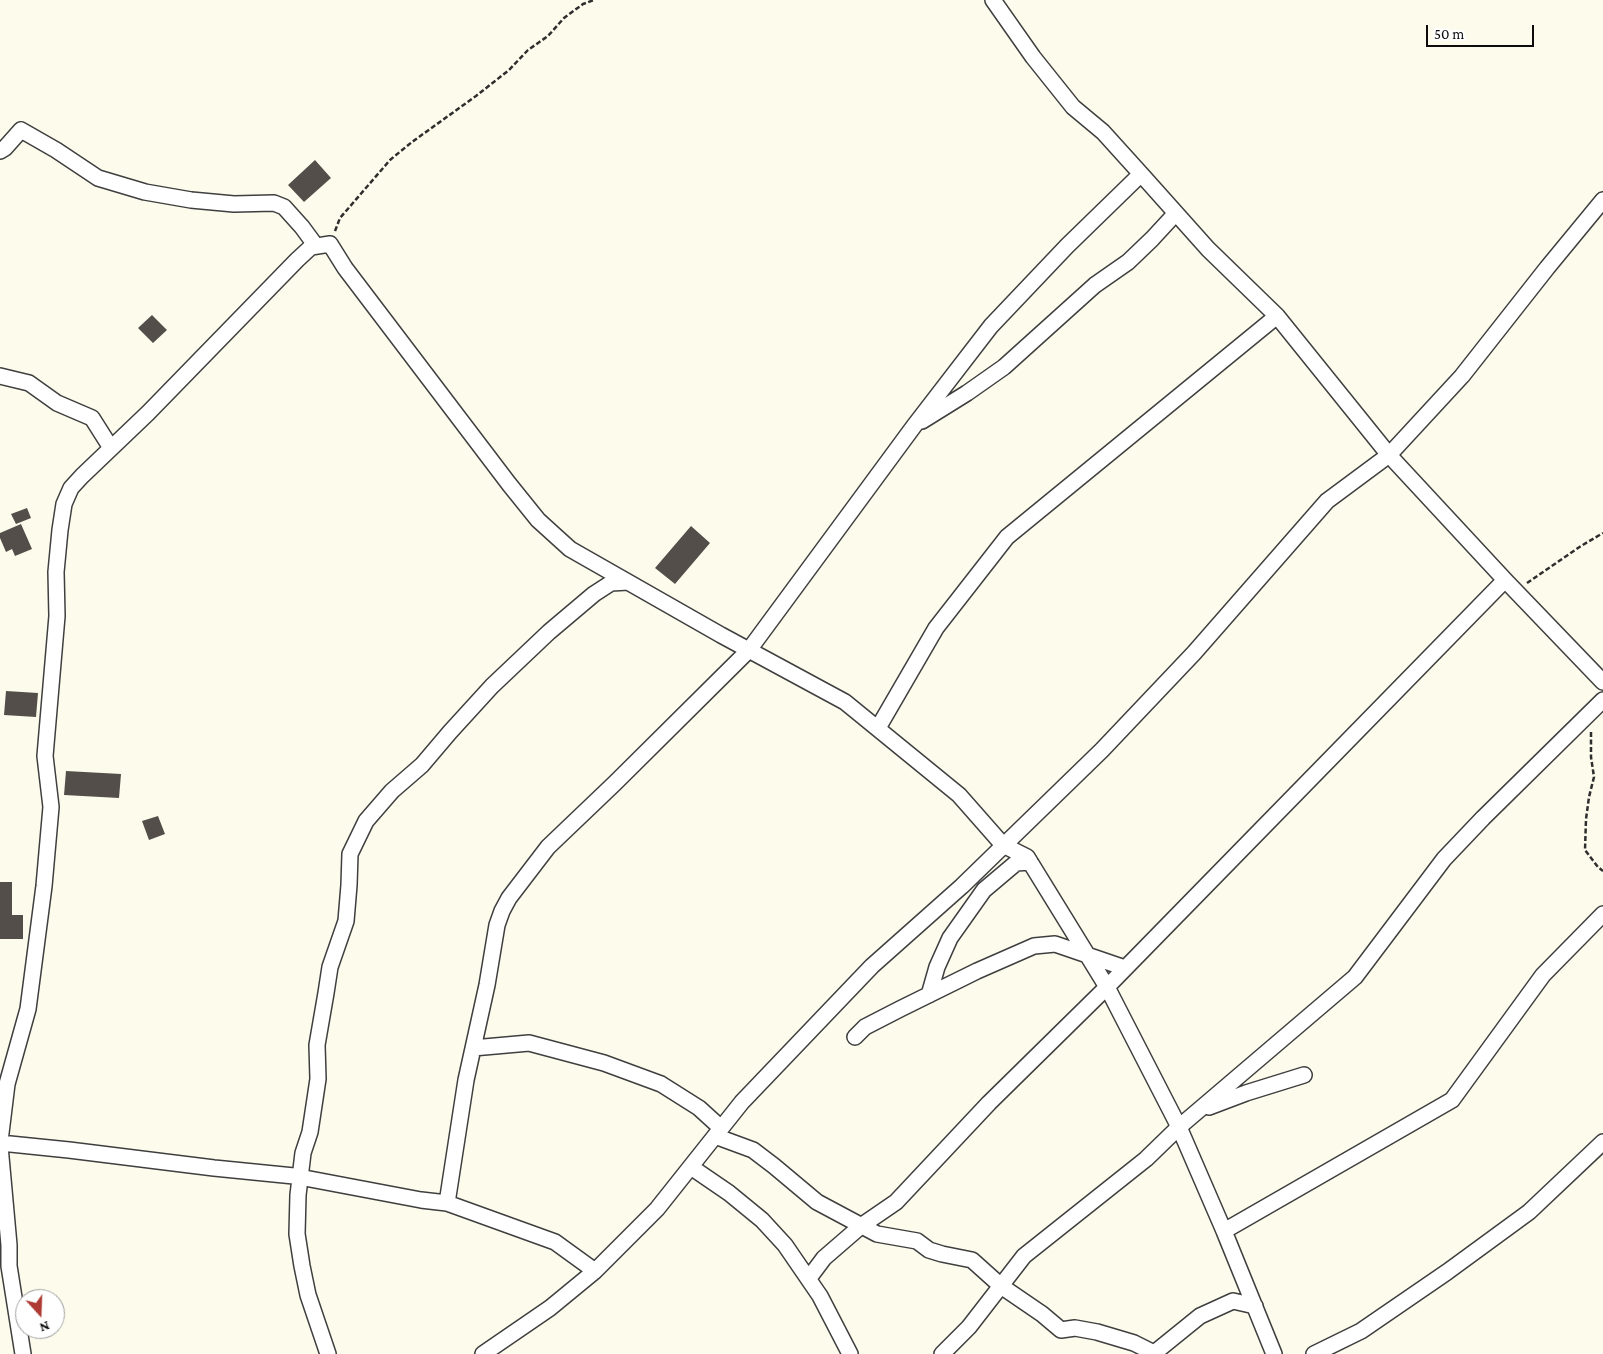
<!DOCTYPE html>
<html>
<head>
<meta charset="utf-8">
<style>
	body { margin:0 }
	#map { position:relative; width:1603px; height:1354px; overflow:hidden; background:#fdfcec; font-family:"Crimson Pro",serif }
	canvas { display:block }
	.north { position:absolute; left:15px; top:1289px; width:50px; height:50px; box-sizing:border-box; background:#fff; border:1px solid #9e9e9e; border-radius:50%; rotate:160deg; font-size:14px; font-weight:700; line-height:20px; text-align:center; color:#0c0c0c }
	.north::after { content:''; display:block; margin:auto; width:18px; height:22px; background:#ad3b33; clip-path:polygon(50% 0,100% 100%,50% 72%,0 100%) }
	.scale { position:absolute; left:1426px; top:25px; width:108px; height:22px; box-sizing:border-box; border:2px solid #0c0c0c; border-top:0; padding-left:6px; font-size:15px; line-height:18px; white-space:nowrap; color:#0c0c0c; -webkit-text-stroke:4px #fff; paint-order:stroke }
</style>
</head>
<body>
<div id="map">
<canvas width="1603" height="1354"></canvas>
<div class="north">N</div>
<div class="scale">50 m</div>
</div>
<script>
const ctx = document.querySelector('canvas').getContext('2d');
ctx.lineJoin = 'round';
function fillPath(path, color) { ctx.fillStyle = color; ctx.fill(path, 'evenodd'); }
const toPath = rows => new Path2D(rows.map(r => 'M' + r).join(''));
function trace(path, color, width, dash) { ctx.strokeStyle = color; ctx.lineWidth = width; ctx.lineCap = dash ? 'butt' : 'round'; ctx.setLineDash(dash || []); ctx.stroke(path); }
fillPath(toPath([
	[315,160,331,178,304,202,288,185],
	[152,315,167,330,153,343,138,328],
	[27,508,31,518,16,524,11,514],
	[21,524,32,549,15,556,12,549,6,552,0,538,0,533],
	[691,526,710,543,675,584,655,568],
	[6,691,38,693,36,717,4,715],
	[66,771,121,774,119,798,64,795],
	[158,816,165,834,149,840,142,821],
	[0,882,12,882,12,915,23,915,23,939,0,939]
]), '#534e49');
const minor = toPath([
	[993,0,1033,57,1073,107,1103,132,1141,174],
	[0,151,5,148,21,130,56,150,98,178,145,192,191,200,234,204,274,203,284,207,302,227,316,246],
	[0,376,29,383,57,403,92,418,111,448],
	[922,421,967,393,1004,367,1095,285,1128,262,1152,239,1176,213],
	[878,728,936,628,1007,537,1277,316],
	[929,995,937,967,950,938,984,890,1016,863,1030,862],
	[855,1037,865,1027,900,1009,977,971,1034,946,1055,944,1125,968],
	[473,1048,529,1043,604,1063,661,1084,699,1108,721,1128],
	[1209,1107,1246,1093,1304,1075],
	[715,1136,753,1150,774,1166,817,1202,877,1234,917,1241,929,1250,942,1254,972,1260,1001,1286,1042,1314,1061,1330,1075,1328,1097,1332,1134,1343,1156,1354],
	[0,1141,7,1084,28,1009,44,886,51,807,45,756,57,616,56,572,60,530,64,504,71,488,82,476,148,413,297,260,311,247,330,244,345,268,509,484,538,520,570,549,721,635,845,702,959,795,1003,845,1027,857,1107,987,1179,1127,1224,1231,1274,1354],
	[0,1143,69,1150,214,1168,294,1176,421,1200,447,1203,555,1242,595,1271],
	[0,1146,9,1245,9,1266,23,1354],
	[691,1167,729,1193,762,1220,785,1245,820,1296,850,1354],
	[447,1203,466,1080,487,985,497,925,502,911,509,898,548,847,615,783,749,650,914,426,991,326,1067,246,1141,174,1208,249,1277,316,1389,455,1505,580,1603,682],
	[1224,1231,1452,1100,1543,975,1603,914],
	[809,1278,824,1258,861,1226,896,1202,989,1103,1107,987,1505,580],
	[328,1354,308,1295,302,1266,297,1234,298,1195,303,1153,310,1132,318,1079,317,1045,326,993,330,967,346,921,349,885,350,854,366,821,392,791,422,765,450,732,492,686,549,632,594,594,611,583,628,582],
	[483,1354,550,1308,595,1271,657,1209,742,1102,872,966,962,886,1102,750,1194,653,1327,501,1389,455,1462,376,1547,268,1603,200],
	[942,1354,969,1327,1024,1256,1146,1159,1179,1127,1355,977,1444,859,1483,818,1603,700],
	[1153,1354,1200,1316,1233,1301,1255,1306],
	[1314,1354,1361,1331,1447,1272,1529,1212,1603,1142]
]);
trace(minor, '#3f3f3f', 18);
trace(toPath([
	[335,231,340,218,390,160,412,142,476,96,509,70,528,50,548,36,564,18,583,4,594,0],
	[1527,583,1581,546,1603,533],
	[1591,732,1591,757,1594,777,1589,797,1586,819,1585,850,1598,867,1603,871]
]), '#2e2e2e', 2.5, [5, 2.5]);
trace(minor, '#fff', 15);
</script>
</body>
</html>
